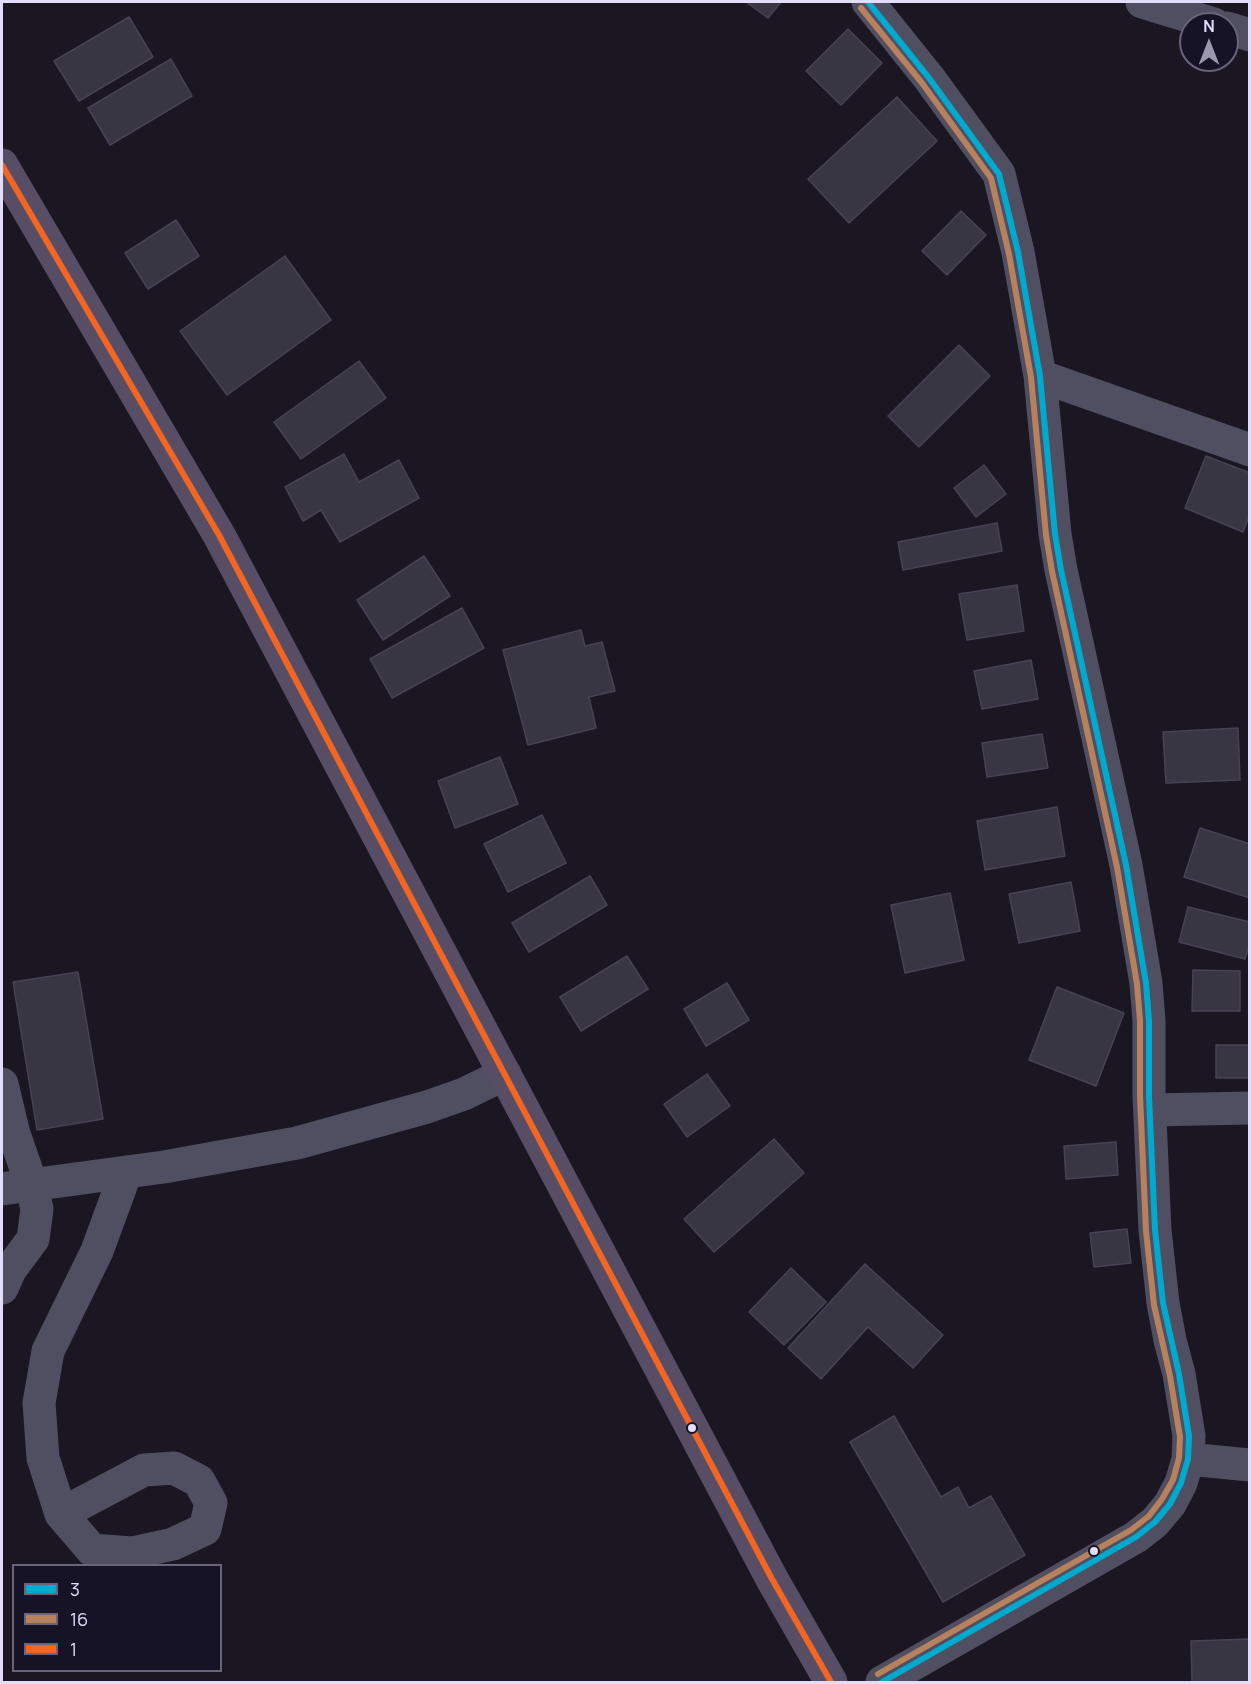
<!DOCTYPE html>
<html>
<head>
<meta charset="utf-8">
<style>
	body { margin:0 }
	#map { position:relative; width:1251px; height:1684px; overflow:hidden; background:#1a1722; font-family:Manrope,sans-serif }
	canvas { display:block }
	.frame { position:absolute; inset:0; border:3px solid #e1ddfa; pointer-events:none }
	.legend { position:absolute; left:12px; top:1564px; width:210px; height:108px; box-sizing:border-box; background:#171326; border:2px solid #68647b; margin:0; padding:8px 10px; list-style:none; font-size:18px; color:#e1ddfa }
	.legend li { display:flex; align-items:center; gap:12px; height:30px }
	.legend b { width:30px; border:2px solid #68647b }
	.north { position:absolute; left:1179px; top:12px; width:60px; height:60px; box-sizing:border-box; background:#171326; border:2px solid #68647b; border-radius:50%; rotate:0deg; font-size:16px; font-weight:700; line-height:24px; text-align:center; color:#e1ddfa }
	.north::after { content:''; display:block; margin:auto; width:21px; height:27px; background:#9b98ae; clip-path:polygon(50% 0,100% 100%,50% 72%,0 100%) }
</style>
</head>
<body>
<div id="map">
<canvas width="1251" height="1684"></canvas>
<div class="frame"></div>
<ul class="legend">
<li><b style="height:8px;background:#00a9ce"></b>3</li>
<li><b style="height:8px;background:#b6815c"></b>16</li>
<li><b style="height:8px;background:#f26522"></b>1</li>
</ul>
<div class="north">N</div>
</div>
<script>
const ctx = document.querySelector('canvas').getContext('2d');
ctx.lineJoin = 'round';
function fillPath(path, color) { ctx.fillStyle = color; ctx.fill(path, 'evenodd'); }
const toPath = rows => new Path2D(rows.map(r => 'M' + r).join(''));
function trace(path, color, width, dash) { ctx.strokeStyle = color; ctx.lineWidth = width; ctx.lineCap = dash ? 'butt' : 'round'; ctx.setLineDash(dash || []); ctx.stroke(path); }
const building = toPath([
	[746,2,781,2,768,18,746,2],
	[129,17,153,57,79,101,54,61,129,17],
	[848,29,882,63,841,105,806,71,848,29],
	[171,59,192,96,110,145,88,108,171,59],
	[897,97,937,141,849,223,808,179,897,97],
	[961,211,986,235,947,275,922,251,961,211],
	[176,220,199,256,148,289,125,253,176,220],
	[285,256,331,320,227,395,180,331,285,256],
	[959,345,990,376,919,447,888,416,959,345],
	[359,361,386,398,301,459,274,422,359,361],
	[344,454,359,482,399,460,419,498,340,542,321,510,303,521,285,487,344,454],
	[1206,456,1250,473,1250,514,1243,532,1185,508,1206,456],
	[984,465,1006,494,976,517,954,488,984,465],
	[997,523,1002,551,903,570,898,542,997,523],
	[424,556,450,596,383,640,357,600,424,556],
	[1017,585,1024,631,967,640,959,594,1017,585],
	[462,608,484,648,392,698,370,659,462,608],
	[581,630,585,646,602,642,615,691,589,697,596,728,528,745,503,650,581,630],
	[1031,660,1038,699,982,709,974,671,1031,660],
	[1238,728,1240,780,1166,783,1163,732,1238,728],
	[1042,734,1048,768,987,777,982,743,1042,734],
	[500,757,518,804,455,828,438,781,500,757],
	[1057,807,1065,856,985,870,977,821,1057,807],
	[542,815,566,863,508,892,484,844,542,815],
	[1200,828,1250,844,1250,898,1184,877,1200,828],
	[590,876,607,905,529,952,512,923,590,876],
	[1071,882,1080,931,1019,943,1009,894,1071,882],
	[950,893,964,960,905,973,891,905,950,893],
	[1188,907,1250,922,1250,943,1245,959,1179,942,1188,907],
	[627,956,648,989,581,1031,560,997,627,956],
	[1193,970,1240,971,1240,1011,1192,1011,1193,970],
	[78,972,103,1119,37,1130,13,982,78,972],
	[727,983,749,1020,706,1046,684,1009,727,983],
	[1057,987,1124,1013,1096,1086,1029,1060,1057,987],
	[1216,1045,1250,1045,1250,1078,1216,1078,1216,1045],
	[707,1074,730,1106,687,1137,664,1104,707,1074],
	[774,1139,804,1173,714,1252,684,1219,774,1139],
	[1116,1142,1118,1175,1066,1179,1064,1146,1116,1142],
	[1127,1229,1131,1263,1094,1267,1090,1233,1127,1229],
	[865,1264,943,1335,913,1368,868,1327,821,1379,788,1348,865,1264],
	[791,1268,826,1302,784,1345,749,1312,791,1268],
	[894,1416,941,1497,958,1487,969,1508,991,1496,1025,1555,943,1602,850,1442,894,1416],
	[1250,1639,1250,1682,1192,1682,1191,1641,1250,1639]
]);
fillPath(building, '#393643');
trace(building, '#474354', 1.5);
trace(toPath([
	[868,2,929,78,999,174,1018,252,1040,376,1055,534,1061,570,1126,865,1146,983,1149,1021,1149,1096,1155,1230,1163,1303,1170,1340,1179,1374,1189,1436,1188,1459,1181,1483,1170,1504,1155,1522,1136,1537,882,1682],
	[1142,2,1214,24],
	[1227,28,1250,35],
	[1040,376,1250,450],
	[2,1084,14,1134,31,1183,37,1209,33,1239,10,1270,2,1288],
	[1151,1110,1250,1108],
	[2,1189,164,1167,297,1143,427,1107,464,1094,505,1074],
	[1188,1459,1250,1465],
	[61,1514,144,1470,174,1468,199,1481,211,1503,205,1529,173,1544,132,1553,92,1550,61,1514,43,1458,39,1403,48,1351,97,1251,126,1172]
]), '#504e61', 33);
trace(toPath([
	[2,165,219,535,772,1579,831,1682]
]), '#574e66', 33);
trace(toPath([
	[868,2,929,78,999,174,1018,252,1040,376,1055,534,1061,570,1126,865,1146,983,1149,1021,1149,1096,1155,1230,1163,1303,1179,1374,1189,1436,1188,1459,1181,1483,1170,1504,1155,1522,1136,1537,882,1682]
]), '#00a9ce', 6);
trace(toPath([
	[861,8,922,83,991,178,1009,254,1031,377,1046,535,1052,571,1117,867,1137,984,1140,1021,1140,1096,1146,1231,1154,1305,1170,1376,1180,1437,1179,1458,1173,1480,1162,1499,1149,1516,1131,1530,878,1674]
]), '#b6815c', 6);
trace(toPath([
	[2,165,219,535,772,1579,831,1682]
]), '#f26522', 6);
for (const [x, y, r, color] of [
	[692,1428,5,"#e1ddfa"],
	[1094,1551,5,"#e1ddfa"]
]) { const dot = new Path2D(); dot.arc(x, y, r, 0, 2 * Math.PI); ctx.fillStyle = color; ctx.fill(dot); trace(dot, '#171326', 2); }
</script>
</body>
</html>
